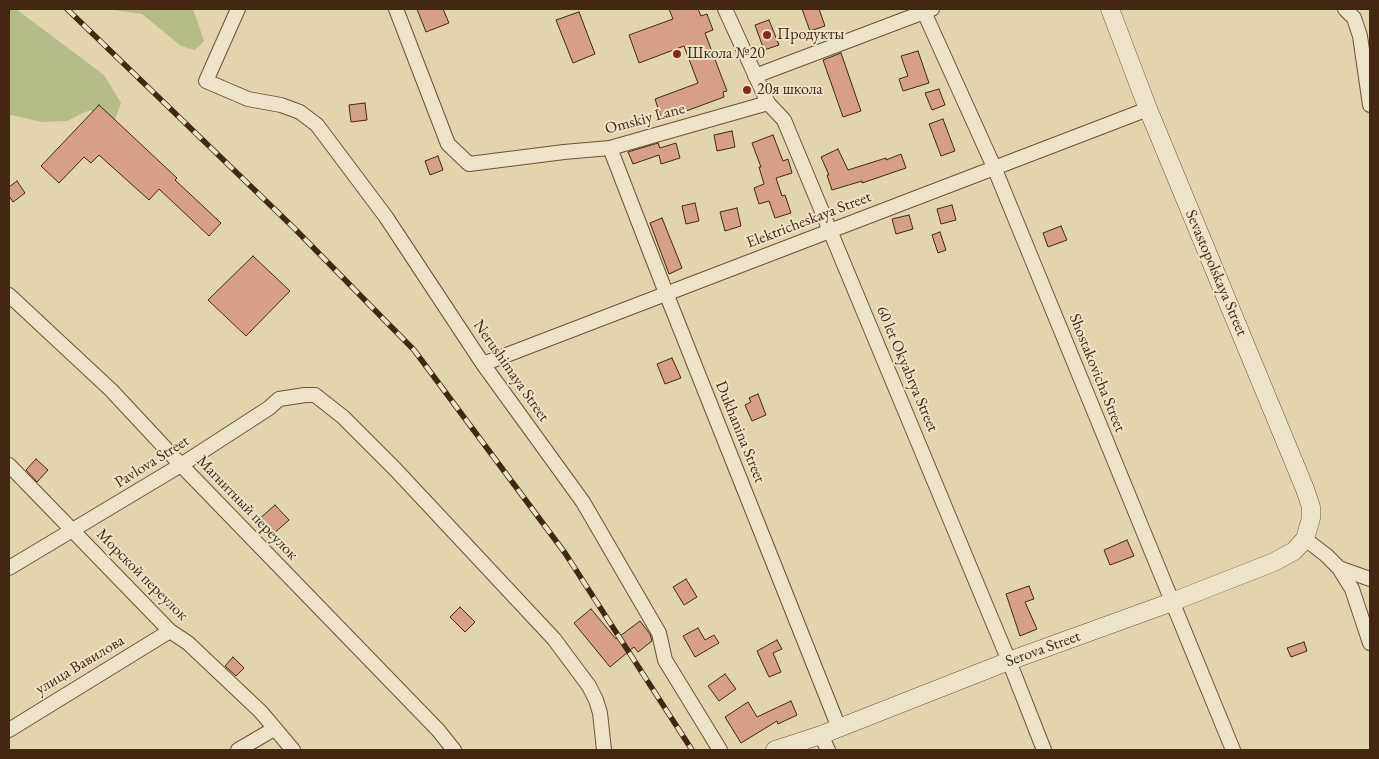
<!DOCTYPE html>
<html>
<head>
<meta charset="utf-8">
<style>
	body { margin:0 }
	#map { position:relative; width:1379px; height:759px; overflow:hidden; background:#e2d4ac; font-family:"EB Garamond",serif }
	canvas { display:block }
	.frame { position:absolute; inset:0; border:10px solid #432710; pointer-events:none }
</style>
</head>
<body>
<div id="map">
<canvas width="1379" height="759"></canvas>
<div class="frame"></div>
</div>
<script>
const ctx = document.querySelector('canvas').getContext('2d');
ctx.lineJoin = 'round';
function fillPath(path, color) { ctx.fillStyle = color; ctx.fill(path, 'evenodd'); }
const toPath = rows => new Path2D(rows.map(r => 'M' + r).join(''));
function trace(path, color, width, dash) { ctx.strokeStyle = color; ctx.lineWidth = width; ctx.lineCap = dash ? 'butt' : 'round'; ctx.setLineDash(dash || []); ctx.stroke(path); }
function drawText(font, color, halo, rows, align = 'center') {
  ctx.font = font + ' "EB Garamond",serif'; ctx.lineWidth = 4; ctx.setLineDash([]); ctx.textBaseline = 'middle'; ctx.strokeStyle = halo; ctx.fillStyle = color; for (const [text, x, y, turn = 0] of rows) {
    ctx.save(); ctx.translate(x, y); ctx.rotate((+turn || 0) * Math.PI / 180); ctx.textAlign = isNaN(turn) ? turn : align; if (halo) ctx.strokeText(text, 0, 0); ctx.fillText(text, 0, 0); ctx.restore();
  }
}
fillPath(toPath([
	[9,9,16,9,104,75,121,103,115,120,90,110,67,121,42,122,11,115,9,118],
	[107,9,193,9,204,41,195,50,181,46,142,14]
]), '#b5bc88');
const building = toPath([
	[417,9,443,9,449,23,426,32,417,9],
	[669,9,698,9,701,16,707,14,713,30,705,33,727,91,723,92,724,97,662,120,655,99,698,83,684,46,639,63,629,35,673,19,669,9],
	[802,9,819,9,825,26,810,31,802,9],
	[579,12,595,54,573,63,556,20,579,12],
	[769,20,779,45,764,50,755,25,769,20],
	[918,51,929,83,903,91,899,79,908,76,901,56,918,51],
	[841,53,861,111,843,117,823,60,841,53],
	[939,89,945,105,932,110,925,93,939,89],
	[365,103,367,120,351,122,349,105,365,103],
	[99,105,177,178,175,180,221,223,209,236,159,189,149,200,99,155,91,163,84,157,59,183,41,166,99,105],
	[943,119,955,151,941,156,929,124,943,119],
	[732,131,735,147,717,151,714,135,732,131],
	[773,135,783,161,788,159,792,173,776,178,782,196,785,195,791,213,775,218,769,201,759,204,754,188,764,184,759,167,761,167,752,143,773,135],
	[658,143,660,148,676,143,680,158,661,164,659,155,633,164,628,152,658,143],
	[838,149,848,170,886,158,886,160,901,154,906,168,862,183,862,181,832,190,827,175,829,175,821,157,838,149],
	[438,156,443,170,430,175,425,161,438,156],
	[17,181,25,193,13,202,9,196,9,187,17,181],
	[695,203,699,221,686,224,682,206,695,203],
	[952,205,956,220,941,224,937,209,952,205],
	[737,208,741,226,725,231,720,212,737,208],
	[909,215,913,229,896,234,892,219,909,215],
	[662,218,682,268,669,274,650,223,662,218],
	[1061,226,1067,240,1048,247,1043,233,1061,226],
	[940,232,946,250,938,253,932,235,940,232],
	[253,256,290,291,246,336,208,300,253,256],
	[672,358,681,378,665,384,657,364,672,358],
	[758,394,766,415,752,421,745,405,751,402,749,398,758,394],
	[36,459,48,470,37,482,26,470,36,459],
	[275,505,289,520,272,535,258,520,275,505],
	[1127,540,1134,556,1110,565,1104,550,1127,540],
	[686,579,697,597,684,605,673,587,686,579],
	[1029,586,1034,599,1025,602,1037,629,1020,636,1006,594,1029,586],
	[460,607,475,622,465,632,450,617,460,607],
	[591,609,616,639,640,621,650,634,652,641,638,652,634,647,610,667,574,623,591,609],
	[698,628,705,640,714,635,719,643,695,657,683,636,698,628],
	[777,640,782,649,773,653,781,672,769,677,757,651,777,640],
	[1304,642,1307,651,1291,657,1287,648,1304,642],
	[233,657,244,668,236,676,225,666,233,657],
	[725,674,736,689,719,701,708,686,725,674],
	[791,701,797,715,778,724,777,721,741,743,725,717,748,702,757,717,791,701]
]);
fillPath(building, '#d59f88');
trace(building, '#432710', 1);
const minor = toPath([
	[238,9,206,81,248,99,281,105,300,112,317,125,386,217,483,364,583,502,659,633,665,660,720,750],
	[396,9,448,144,469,164,564,152,610,148,768,103],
	[725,9,768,103,784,120,1009,661,1044,750],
	[1345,9,1354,18,1360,36,1370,105],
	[924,12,994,167,1233,750],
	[755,76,932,9],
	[610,148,666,293,839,728],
	[9,295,111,390,181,465,438,730,454,750],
	[483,364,1148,109],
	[9,465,170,631,188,643,261,712,293,750],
	[1305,539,1326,555,1339,568,1352,589,1370,643],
	[9,568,181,465,269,408,279,399,305,395,315,395,343,417,395,469,554,639,589,686,596,700,600,713,604,750],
	[1339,568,1370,579],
	[9,730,170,631],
	[821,735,828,750],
	[238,750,274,729]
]);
const tertiary = toPath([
	[775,750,821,735,1009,661,1172,602,1274,562,1294,551,1305,539,1311,518,1311,507,1305,489,1148,109,1110,9]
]);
trace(minor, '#6b5237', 16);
trace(tertiary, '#6b5237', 19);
trace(minor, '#ece3c9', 14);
trace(tertiary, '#ece3c9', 18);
const rail = toPath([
	[67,9,294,228,414,350,565,553,692,750]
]);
trace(rail, '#432710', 5.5);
trace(rail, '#ece3c9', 4, [11]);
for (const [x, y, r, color] of [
	[767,35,5,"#8f2418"],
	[677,54,5,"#8f2418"],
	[747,90,5,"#8f2418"]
]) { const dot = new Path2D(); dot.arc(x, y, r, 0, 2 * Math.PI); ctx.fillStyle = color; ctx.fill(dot); trace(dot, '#ece3c9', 2); }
drawText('16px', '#432710', '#ece3c9', [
	["Продукты",777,35],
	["Школа №20",687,54],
	["20я школа",757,90]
], 'left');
drawText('16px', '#432710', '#ece3c9', [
	["Omskiy Lane",645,119,-15],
	["Elektricheskaya Street",809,220,-21],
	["Sevastopolskaya Street",1216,273,67],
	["60 let Okyabrya Street",907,369,67],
	["Nerushimaya Street",511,371,55],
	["Shostakovicha Street",1097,373,68],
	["Dukhanina Street",740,432,68],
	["Pavlova Street",152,462,-32],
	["Магнитный переулок",247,508,46],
	["Морской переулок",142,575,45],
	["Serova Street",1043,649,-20],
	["улица Вавилова",80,665,-31]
]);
</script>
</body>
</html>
